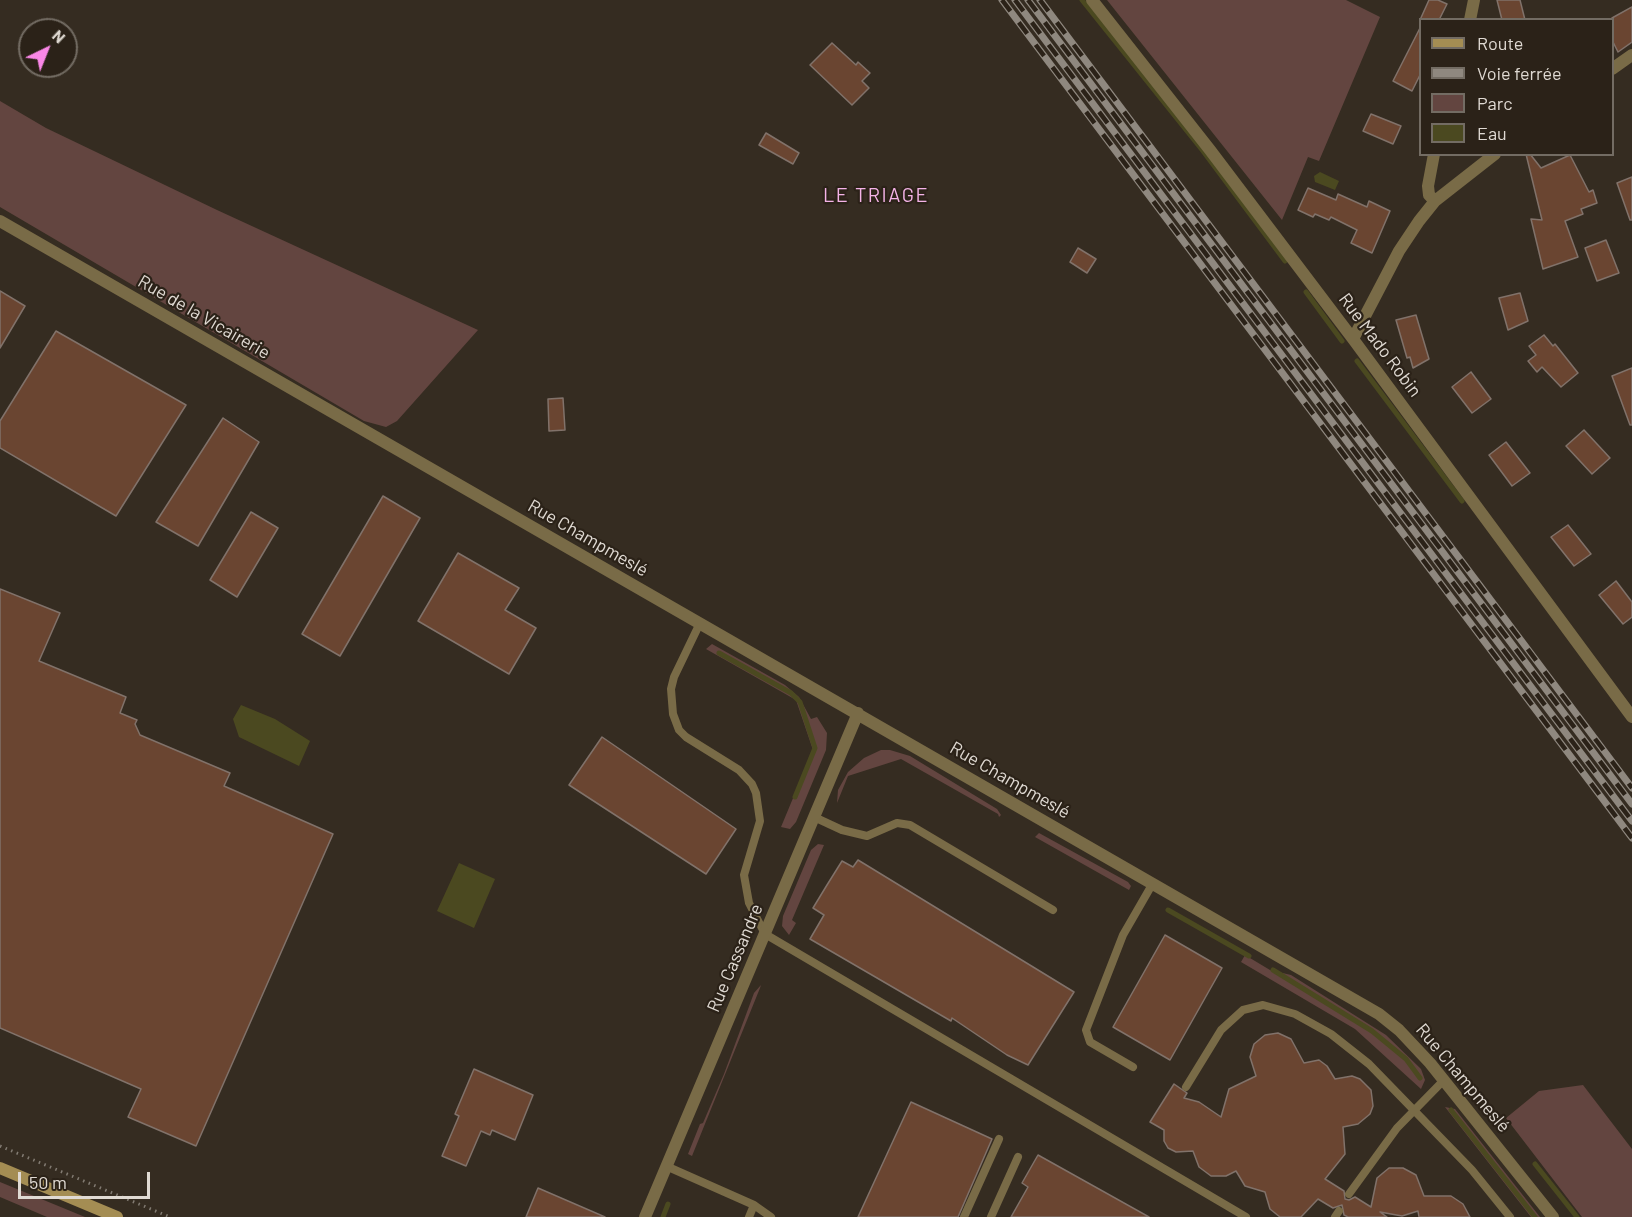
<!DOCTYPE html>
<html>
<head>
<meta charset="utf-8">
<style>
	body { margin:0 }
	#map { position:relative; width:1632px; height:1217px; overflow:hidden; background:#352c21; font-family:Barlow,sans-serif }
	canvas { display:block }
	.legend { position:absolute; left:1419px; top:18px; width:195px; height:138px; box-sizing:border-box; background:#2b2218; border:2px solid #736c63; margin:0; padding:8px 10px; list-style:none; font-size:18px; color:#e0dad3 }
	.legend li { display:flex; align-items:center; gap:12px; height:30px }
	.legend b { width:30px; border:2px solid #736c63 }
	.north { position:absolute; left:18px; top:18px; width:60px; height:60px; box-sizing:border-box; background:#2b2218; border:2px solid #736c63; border-radius:50%; rotate:43deg; font-size:16px; font-weight:700; line-height:24px; text-align:center; color:#e0dad3 }
	.north::after { content:''; display:block; margin:auto; width:21px; height:27px; background:#fa87e7; clip-path:polygon(50% 0,100% 100%,50% 72%,0 100%) }
	.scale { position:absolute; left:18px; top:1172px; width:132px; height:27px; box-sizing:border-box; border:3px solid #e0dad3; border-top:0; padding-left:8px; font-size:18px; line-height:21px; white-space:nowrap; color:#e0dad3; -webkit-text-stroke:4px #2b2218; paint-order:stroke }
</style>
</head>
<body>
<div id="map">
<canvas width="1632" height="1217"></canvas>
<ul class="legend">
<li><b style="height:8px;background:#a48d53"></b>Route</li>
<li><b style="height:8px;background:#8f887f"></b>Voie ferrée</li>
<li><b style="height:16px;background:#634540"></b>Parc</li>
<li><b style="height:16px;background:#4b4920"></b>Eau</li>
</ul>
<div class="north">N</div>
<div class="scale">50 m</div>
</div>
<script>
const ctx = document.querySelector('canvas').getContext('2d');
ctx.lineJoin = 'round';
function fillPath(path, color) { ctx.fillStyle = color; ctx.fill(path, 'evenodd'); }
const toPath = rows => new Path2D(rows.map(r => 'M' + r).join(''));
function trace(path, color, width, dash) { ctx.strokeStyle = color; ctx.lineWidth = width; ctx.lineCap = dash ? 'butt' : 'round'; ctx.setLineDash(dash || []); ctx.stroke(path); }
function drawText(font, color, halo, rows, align = 'center') {
  ctx.font = font + ' Barlow,sans-serif'; ctx.lineWidth = 4.5; ctx.setLineDash([]); ctx.textBaseline = 'middle'; ctx.strokeStyle = halo; ctx.fillStyle = color; for (const [text, x, y, turn = 0] of rows) {
    ctx.save(); ctx.translate(x, y); ctx.rotate((+turn || 0) * Math.PI / 180); ctx.textAlign = isNaN(turn) ? turn : align; if (halo) ctx.strokeText(text, 0, 0); ctx.fillText(text, 0, 0); ctx.restore();
  }
}
fillPath(toPath([
	[1107,0,1346,0,1380,17,1319,161,1308,157,1282,220],
	[0,101,46,128,217,210,478,330,397,421,386,427,364,421,0,207],
	[712,644,785,685,799,697,811,719,817,717,827,733,826,750,796,822,790,829,781,827,813,750,796,700,706,649],
	[881,750,890,750,910,756,997,809,1001,815,999,817,998,814,901,759,848,776,837,803,838,790,848,772,864,758],
	[1039,833,1128,882,1131,886,1129,890,1035,837],
	[818,844,824,845,792,920,796,923,789,935,782,926,783,916,811,850],
	[1245,955,1270,970,1291,975,1386,1035,1421,1069,1425,1080,1421,1089,1355,1029,1241,962],
	[761,985,760,988,692,1156,688,1154,700,1124,703,1123,724,1074,754,993],
	[1583,1085,1632,1149,1632,1217,1582,1217,1506,1118,1539,1091],
	[1445,1107,1455,1109,1540,1217,1531,1217],
	[0,1182,85,1217,47,1217,0,1197]
]), '#634540');
fillPath(toPath([
	[1320,172,1339,181,1335,190,1315,182,1314,176],
	[241,705,275,719,310,741,299,766,239,737,233,719],
	[459,863,495,879,474,928,437,911]
]), '#4b4920');
trace(toPath([
	[1082,0,1203,151,1285,261],
	[1306,292,1342,341],
	[1357,361,1462,501],
	[719,653,791,693,800,702,815,748,795,797],
	[1168,910,1249,956],
	[1273,970,1372,1031,1406,1059,1420,1078],
	[1451,1110,1535,1217],
	[1535,1164,1577,1217],
	[663,1217,668,1204]
]), '#4b4920', 5);
const building = toPath([
	[1429,0,1438,0,1447,4,1439,20,1420,20,1429,0],
	[1497,0,1520,0,1525,20,1502,20,1497,0],
	[1632,7,1632,42,1618,52,1612,40,1612,18,1632,7],
	[1420,28,1420,75,1412,91,1393,81,1420,28],
	[832,43,856,65,858,62,870,73,862,81,869,88,852,105,810,65,832,43],
	[1371,114,1401,126,1393,144,1363,131,1371,114],
	[766,133,799,153,793,164,759,145,766,133],
	[1526,154,1530,154,1541,168,1570,155,1589,192,1593,190,1597,203,1581,209,1583,214,1565,221,1578,257,1543,269,1531,219,1542,220,1526,154],
	[1632,177,1632,220,1630,220,1617,183,1632,177],
	[1308,188,1336,200,1338,194,1367,207,1369,201,1390,211,1372,253,1351,243,1357,230,1331,217,1329,220,1315,214,1313,217,1298,210,1308,188],
	[1606,240,1619,273,1597,281,1585,248,1606,240],
	[1078,248,1096,259,1087,273,1070,262,1078,248],
	[0,291,25,306,0,348,0,291],
	[1520,293,1528,321,1508,330,1499,298,1520,293],
	[1416,315,1429,359,1413,368,1410,357,1407,358,1396,320,1416,315],
	[56,331,186,405,116,516,0,448,0,421,56,331],
	[1544,335,1553,346,1555,344,1578,373,1561,387,1542,367,1537,372,1528,361,1536,355,1529,346,1544,335],
	[1632,368,1632,425,1630,425,1612,376,1632,368],
	[1471,372,1491,399,1472,413,1452,387,1471,372],
	[563,398,565,430,549,431,548,399,563,398],
	[223,418,259,442,198,546,156,522,223,418],
	[1584,430,1610,458,1592,474,1566,446,1584,430],
	[1506,442,1530,473,1512,486,1489,455,1506,442],
	[383,496,420,518,340,656,302,634,383,496],
	[251,512,278,528,237,597,210,580,251,512],
	[1568,525,1591,554,1574,566,1551,537,1568,525],
	[458,553,519,588,505,610,536,628,509,674,418,621,458,553],
	[1616,581,1632,602,1632,617,1623,624,1599,595,1616,581],
	[0,589,60,613,39,661,126,697,120,713,137,720,135,724,140,735,230,773,224,786,333,834,196,1146,128,1117,141,1089,0,1028,0,589],
	[602,737,736,829,706,874,569,785,602,737],
	[858,860,1074,992,1028,1065,1007,1055,952,1018,951,1021,810,939,824,915,813,908,827,885,842,861,853,867,858,860],
	[1165,935,1222,968,1170,1060,1113,1027,1165,935],
	[1278,1033,1291,1039,1304,1063,1319,1060,1327,1066,1335,1079,1352,1076,1360,1079,1371,1090,1373,1106,1370,1114,1358,1124,1343,1127,1345,1154,1325,1179,1344,1191,1345,1199,1349,1200,1355,1197,1371,1207,1377,1178,1389,1168,1403,1168,1416,1175,1424,1196,1451,1196,1463,1204,1470,1217,1419,1217,1418,1211,1402,1216,1380,1212,1387,1217,1348,1217,1344,1215,1342,1205,1333,1208,1318,1199,1301,1217,1280,1217,1270,1209,1265,1192,1245,1186,1236,1171,1226,1176,1211,1176,1199,1167,1193,1151,1176,1152,1168,1148,1164,1141,1164,1130,1150,1122,1174,1084,1187,1093,1184,1098,1199,1102,1221,1117,1229,1089,1256,1076,1250,1057,1254,1044,1265,1035,1278,1033],
	[474,1069,533,1095,515,1140,492,1130,490,1135,481,1131,466,1166,442,1156,459,1116,455,1114,474,1069],
	[911,1102,992,1139,958,1217,858,1217,911,1102],
	[1038,1155,1149,1217,1011,1217,1028,1187,1022,1183,1038,1155],
	[538,1188,605,1217,526,1217,538,1188]
]);
fillPath(building, '#6a4531');
trace(building, '#81726a', 1.5);
trace(toPath([
	[0,1146,170,1217]
]), '#827b72', 3, [1.5, 4.5]);
trace(toPath([
	[700,623,674,677,671,689,673,714,679,730,686,737,739,770,752,784,756,793,760,821,744,875,749,903,765,934,1246,1217],
	[814,817,842,830,867,836,897,823,910,825,1053,910],
	[1133,1067,1090,1042,1086,1030,1123,935,1153,883],
	[1186,1087,1221,1030,1243,1010,1263,1005,1295,1014,1331,1034,1369,1064,1472,1170,1510,1217],
	[666,1166,754,1205,749,1217],
	[1349,1194,1397,1128,1444,1080],
	[754,1205,771,1217],
	[964,1217,999,1139],
	[991,1217,1018,1157],
	[1335,1217,1339,1211]
]), '#796b47', 8);
trace(toPath([
	[1092,0,1210,150,1353,339,1632,717],
	[1470,20,1474,0],
	[1612,69,1632,55],
	[1434,154,1428,186,1429,195,1435,201],
	[0,221,1379,1014,1399,1030,1430,1063,1553,1217],
	[1353,339,1399,251,1419,221,1435,201,1495,154],
	[645,1217,858,713]
]), '#796b47', 12);
trace(toPath([
	[0,1168,117,1217]
]), '#a48d53', 12);
const rail = toPath([
	[1002,0,1632,838],
	[1015,0,1632,821],
	[1028,0,1632,804],
	[1040,0,1632,788]
]);
trace(rail, '#8f887f', 7);
trace(rail, '#2b2218', 4.5, [14]);
drawText('18px', '#e0dad3', '#2b2218', [
	["Rue de la Vicairerie",204,317,30],
	["Rue Mado Robin",1380,345,53],
	["Rue Champmeslé",588,538,30],
	["Rue Champmeslé",1010,780,30],
	["Rue Cassandre",735,958,-67],
	["Rue Champmeslé",1463,1078,50]
]);
ctx.letterSpacing = '1.5px';
drawText('20px', '#f4b3e7', '#2b2218', [
	["LE TRIAGE",876,195]
]);
ctx.letterSpacing = '0px';
</script>
</body>
</html>
